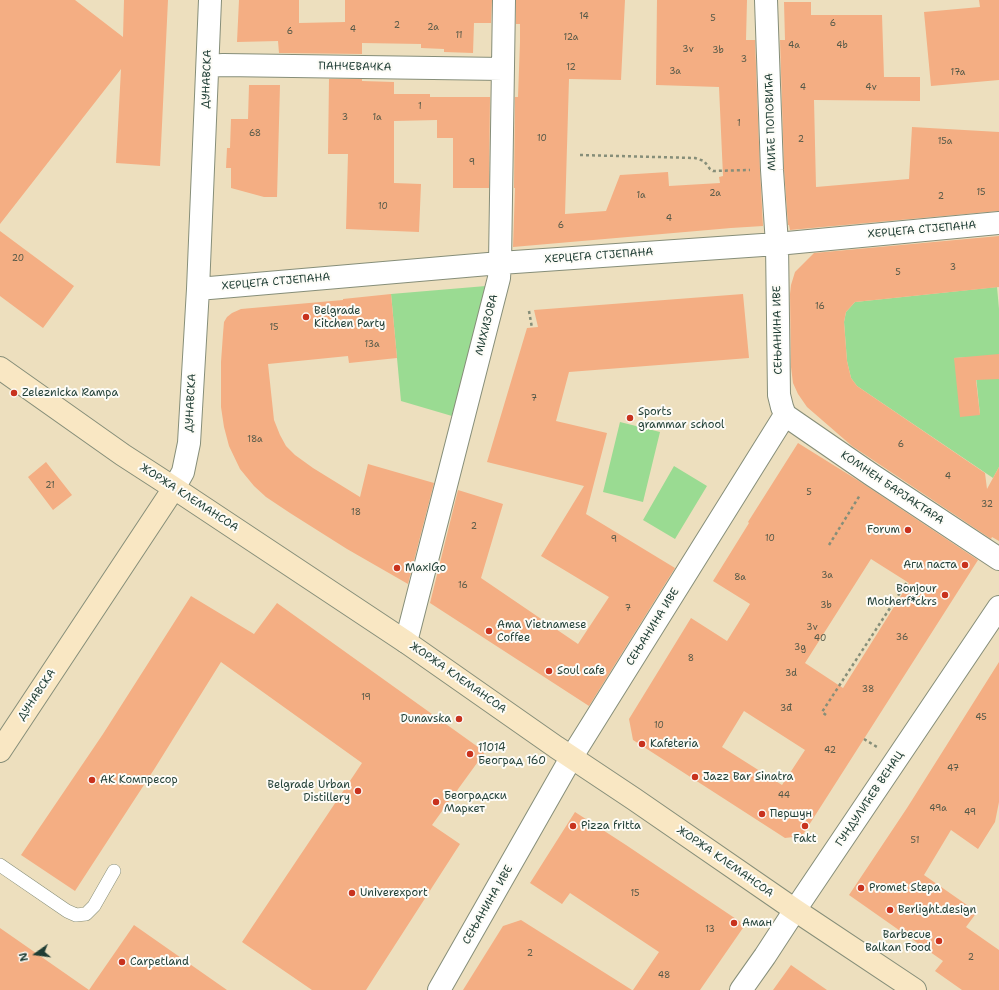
<!DOCTYPE html>
<html>
<head>
<meta charset="utf-8">
<style>
	body { margin:0 }
	#map { position:relative; width:999px; height:990px; overflow:hidden; background:#eddfbe; font-family:"Shantell Sans",sans-serif }
	canvas { display:block }
	.north { position:absolute; left:16px; top:934px; width:40px; height:40px; -webkit-text-stroke:3px #fdfcf7; paint-order:stroke; rotate:256deg; font-size:11px; font-weight:700; line-height:16px; text-align:center; color:#1f3d34 }
	.north::after { content:''; display:block; margin:auto; width:14px; height:18px; background:#1f3d34; clip-path:polygon(50% 0,100% 100%,50% 72%,0 100%) }
</style>
</head>
<body>
<div id="map">
<canvas width="999" height="990"></canvas>
<div class="north">N</div>
</div>
<script>
const ctx = document.querySelector('canvas').getContext('2d');
ctx.lineJoin = 'round';
function fillPath(path, color) { ctx.fillStyle = color; ctx.fill(path, 'evenodd'); }
const toPath = rows => new Path2D(rows.map(r => 'M' + r).join(''));
function trace(path, color, width, dash) { ctx.strokeStyle = color; ctx.lineWidth = width; ctx.lineCap = dash ? 'butt' : 'round'; ctx.setLineDash(dash || []); ctx.stroke(path); }
function drawText(font, color, halo, rows, align = 'center') {
  ctx.font = font + ' "Shantell Sans",sans-serif'; ctx.lineWidth = 4; ctx.setLineDash([]); ctx.textBaseline = 'middle'; ctx.strokeStyle = halo; ctx.fillStyle = color; for (const [text, x, y, turn = 0] of rows) {
    ctx.save(); ctx.translate(x, y); ctx.rotate((+turn || 0) * Math.PI / 180); ctx.textAlign = isNaN(turn) ? turn : align; if (halo) ctx.strokeText(text, 0, 0); ctx.fillText(text, 0, 0); ctx.restore();
  }
}
fillPath(toPath([
	[486,286,452,416,401,401,391,294],
	[997,287,999,309,999,467,993,478,857,386,851,378,847,361,844,322,846,312,855,302],
	[974,357,980,415,954,358],
	[620,422,660,432,643,502,603,492],
	[674,466,707,486,675,539,643,520]
]), '#9adb92');
fillPath(toPath([
	[0,0,75,0,123,37,124,0,168,0,160,166,116,163,121,69,0,224],
	[239,0,299,0,299,23,345,22,345,0,492,0,491,23,474,23,473,53,444,52,444,49,421,48,421,44,362,43,362,54,279,53,278,41,237,42],
	[516,0,625,0,621,80,569,79,565,214,606,211,620,175,668,172,669,186,720,183,719,177,723,176,719,87,656,85,657,0,747,0,746,40,755,40,760,170,763,226,731,228,513,247,515,188,514,188,515,97,518,97,520,42,520,24,516,24],
	[979,0,999,0,999,80,931,86,924,12,980,7],
	[784,2,811,2,811,15,882,15,884,77,920,77,920,101,814,100,816,187,909,179,912,127,999,132,999,211,790,230,789,225,788,225,784,169,780,40,785,40],
	[329,79,362,79,362,81,394,82,394,94,430,94,430,97,490,97,489,188,453,188,453,138,437,138,437,120,394,121,394,183,421,184,419,232,346,229,348,154,328,154],
	[249,85,280,85,277,197,264,197,231,188,231,168,226,168,227,148,230,148,231,119,248,119],
	[0,231,74,286,43,328,0,296],
	[999,236,999,287,855,302,846,312,844,322,847,361,851,378,857,386,985,473,987,489,999,467,999,541,992,537,991,539,852,446,807,407,798,394,793,383,791,367,790,294,791,285,795,272,814,253],
	[391,294,397,358,349,363,348,356,268,364,274,420,280,435,286,446,295,455,313,468,360,497,368,464,434,483,408,584,347,549,290,513,266,497,254,486,240,469,229,446,224,427,221,407,221,362,223,334,224,322,227,317,232,313,241,309,343,300,343,299],
	[743,294,749,358,569,372,556,421,607,433,586,514,675,568,589,706,430,603,458,490,503,504,481,578,578,644,609,597,541,556,584,486,487,462,527,328,538,327,534,310],
	[999,354,999,379,976,380,980,415,960,417,954,358],
	[798,443,859,481,978,560,802,836,785,838,633,740,629,719,691,618,727,641,750,604,713,581,749,523,748,522],
	[871,559,909,583,843,688,805,663],
	[744,711,805,750,782,785,722,747],
	[46,462,72,495,53,510,28,477],
	[191,596,254,634,277,603,485,752,432,825,460,844,366,990,312,990,242,942,362,763,221,662,155,768,75,891,21,855,103,734],
	[999,662,999,802,995,822,978,849,951,830,924,875,977,912,966,927,999,950,999,990,962,990,935,971,943,961,849,895,907,808],
	[575,812,626,845,745,925,700,990,633,990,659,952,570,893,562,904,530,883],
	[521,920,632,990,463,990,503,926],
	[134,925,227,990,89,990],
	[0,928,89,990,0,990],
	[791,965,827,990,773,990]
]), '#f4ae83');
const service = toPath([
	[0,865,67,911,76,915,86,914,94,906,114,871]
]);
const minor = toPath([
	[208,66,223,65,503,69],
	[198,289,500,263,777,244,999,223],
	[785,415,872,475,999,559],
	[174,488,183,472,189,443,198,289,210,0],
	[406,642,499,278,500,263,504,0],
	[439,990,571,758,785,415,782,407,779,395,777,244,772,170,766,0],
	[741,990,765,956,795,910,999,607]
]);
const secondary = toPath([
	[0,368,123,455,174,488,406,642,556,747,634,799,795,910,915,990],
	[0,751,174,488]
]);
trace(service, '#868e79', 14);
trace(minor, '#868e79', 24);
trace(secondary, '#868e79', 24);
trace(toPath([
	[580,155,695,158,704,161,710,169,713,171,750,170],
	[529,311,532,328],
	[829,545,860,495],
	[826,715,822,712,907,582],
	[864,739,877,747]
]), '#868e79', 2.5, [3, 3]);
trace(service, '#fff', 13);
trace(minor, '#fff', 22);
trace(secondary, '#f9e7c3', 22);
for (const [x, y, r, color] of [
	[306,317,4,"#c8321e"],
	[14,393,4,"#c8321e"],
	[630,418,4,"#c8321e"],
	[908,530,4,"#c8321e"],
	[965,565,4,"#c8321e"],
	[397,568,4,"#c8321e"],
	[945,595,4,"#c8321e"],
	[489,631,4,"#c8321e"],
	[549,671,4,"#c8321e"],
	[459,719,4,"#c8321e"],
	[642,744,4,"#c8321e"],
	[470,754,4,"#c8321e"],
	[695,777,4,"#c8321e"],
	[92,780,4,"#c8321e"],
	[358,791,4,"#c8321e"],
	[436,802,4,"#c8321e"],
	[762,814,4,"#c8321e"],
	[573,826,4,"#c8321e"],
	[805,826,4,"#c8321e"],
	[861,888,4,"#c8321e"],
	[352,893,4,"#c8321e"],
	[890,910,4,"#c8321e"],
	[734,923,4,"#c8321e"],
	[939,941,4,"#c8321e"],
	[122,962,4,"#c8321e"]
]) { const dot = new Path2D(); dot.arc(x, y, r, 0, 2 * Math.PI); ctx.fillStyle = color; ctx.fill(dot); trace(dot, '#fdfcf7', 1.5); }
drawText('9px', '#545948', null, [
	["14",584,17],
	["5",713,19],
	["6",833,24],
	["2",397,26],
	["2a",433,28],
	["4",353,30],
	["6",290,32],
	["11",459,36],
	["12a",571,38],
	["4a",794,46],
	["4b",842,46],
	["3v",688,50],
	["3b",718,51],
	["3",744,60],
	["12",571,68],
	["3a",675,72],
	["17a",958,73],
	["4",803,88],
	["4v",871,88],
	["1",420,107],
	["3",345,118],
	["1a",377,118],
	["1",739,124],
	["68",255,134],
	["10",542,139],
	["2",801,140],
	["15a",945,142],
	["9",472,163],
	["15",981,193],
	["2a",715,194],
	["1a",641,196],
	["2",941,197],
	["10",383,207],
	["4",669,219],
	["6",561,226],
	["20",18,259],
	["3",953,268],
	["5",898,273],
	["16",820,307],
	["15",274,328],
	["13a",372,345],
	["7",534,399],
	["18a",255,440],
	["6",901,445],
	["4",948,477],
	["21",50,486],
	["5",809,493],
	["32",987,505],
	["18",356,513],
	["2",474,527],
	["10",770,539],
	["9",614,540],
	["3a",827,576],
	["8a",740,578],
	["16",463,586],
	["3b",826,606],
	["7",628,609],
	["3v",812,628],
	["36",902,638],
	["40",820,639],
	["3g",800,648],
	["8",691,659],
	["3d",791,674],
	["38",868,690],
	["19",366,698],
	["3đ",786,709],
	["45",981,718],
	["10",659,726],
	["42",830,751],
	["47",953,769],
	["44",784,796],
	["49a",938,809],
	["49",970,813],
	["51",915,841],
	["15",635,894],
	["13",710,930],
	["2",530,954],
	["2",971,958],
	["48",664,976]
]);
drawText('11px', '#1f3d34', '#fdfcf7', [
	["ПАНЧЕВАЧКА",355,67,1],
	["ДУНАВСКА",207,79,-88],
	["МИЋЕ ПОПОВИЋА",771,122,-92],
	["ХЕРЦЕГА СТЈЕПАНА",922,230,-5],
	["ХЕРЦЕГА СТЈЕПАНА",599,256,-4],
	["ХЕРЦЕГА СТЈЕПАНА",276,282,-5],
	["МИХИЗОВА",487,325,-76],
	["СЕЊАНИНА ИВЕ",778,330,-91],
	["ДУНАВСКА",191,403,-87],
	["КОМНЕН БАРЈАКТАРА",892,488,34],
	["ЖОРЖА КЛЕМАНСОА",189,498,33],
	["СЕЊАНИНА ИВЕ",653,627,-58],
	["ЖОРЖА КЛЕМАНСОА",458,678,35],
	["ДУНАВСКА",37,695,-56],
	["ГУНДУЛИЋЕВ ВЕНАЦ",870,799,-56],
	["ЖОРЖА КЛЕМАНСОА",725,862,35],
	["СЕЊАНИНА ИВЕ",488,905,-60]
]);
drawText('11px', '#1f3d34', '#fdfcf7', [
	["Belgrade",314,311],
	["Kitchen Party",314,324],
	["Zeleznicka Rampa",22,393],
	["Sports",638,412],
	["grammar school",638,425],
	["Forum",900,530,"right"],
	["Аги паста",957,565,"right"],
	["MaxiGo",405,568],
	["Bonjour",937,589,"right"],
	["Motherf*ckrs",937,602,"right"],
	["Ama Vietnamese",497,625],
	["Coffee",497,638],
	["Soul cafe",557,671],
	["Dunavska",451,719,"right"],
	["Kafeteria",650,744],
	["11014",478,748],
	["Београд 160",478,761],
	["Jazz Bar Sinatra",703,777],
	["АК Компресор",100,780],
	["Belgrade Urban",350,785,"right"],
	["Distillery",350,798,"right"],
	["Београдски",444,796],
	["Маркет",444,809],
	["Першун",770,814],
	["Pizza fritta",581,826],
	["Fakt",805,839,"center"],
	["Promet Stepa",869,888],
	["Univerexport",360,893],
	["Berlight.design",898,910],
	["Аман",742,923],
	["Barbecue",931,935,"right"],
	["Balkan Food",931,948,"right"],
	["Carpetland",130,962]
], 'left');
</script>
</body>
</html>
